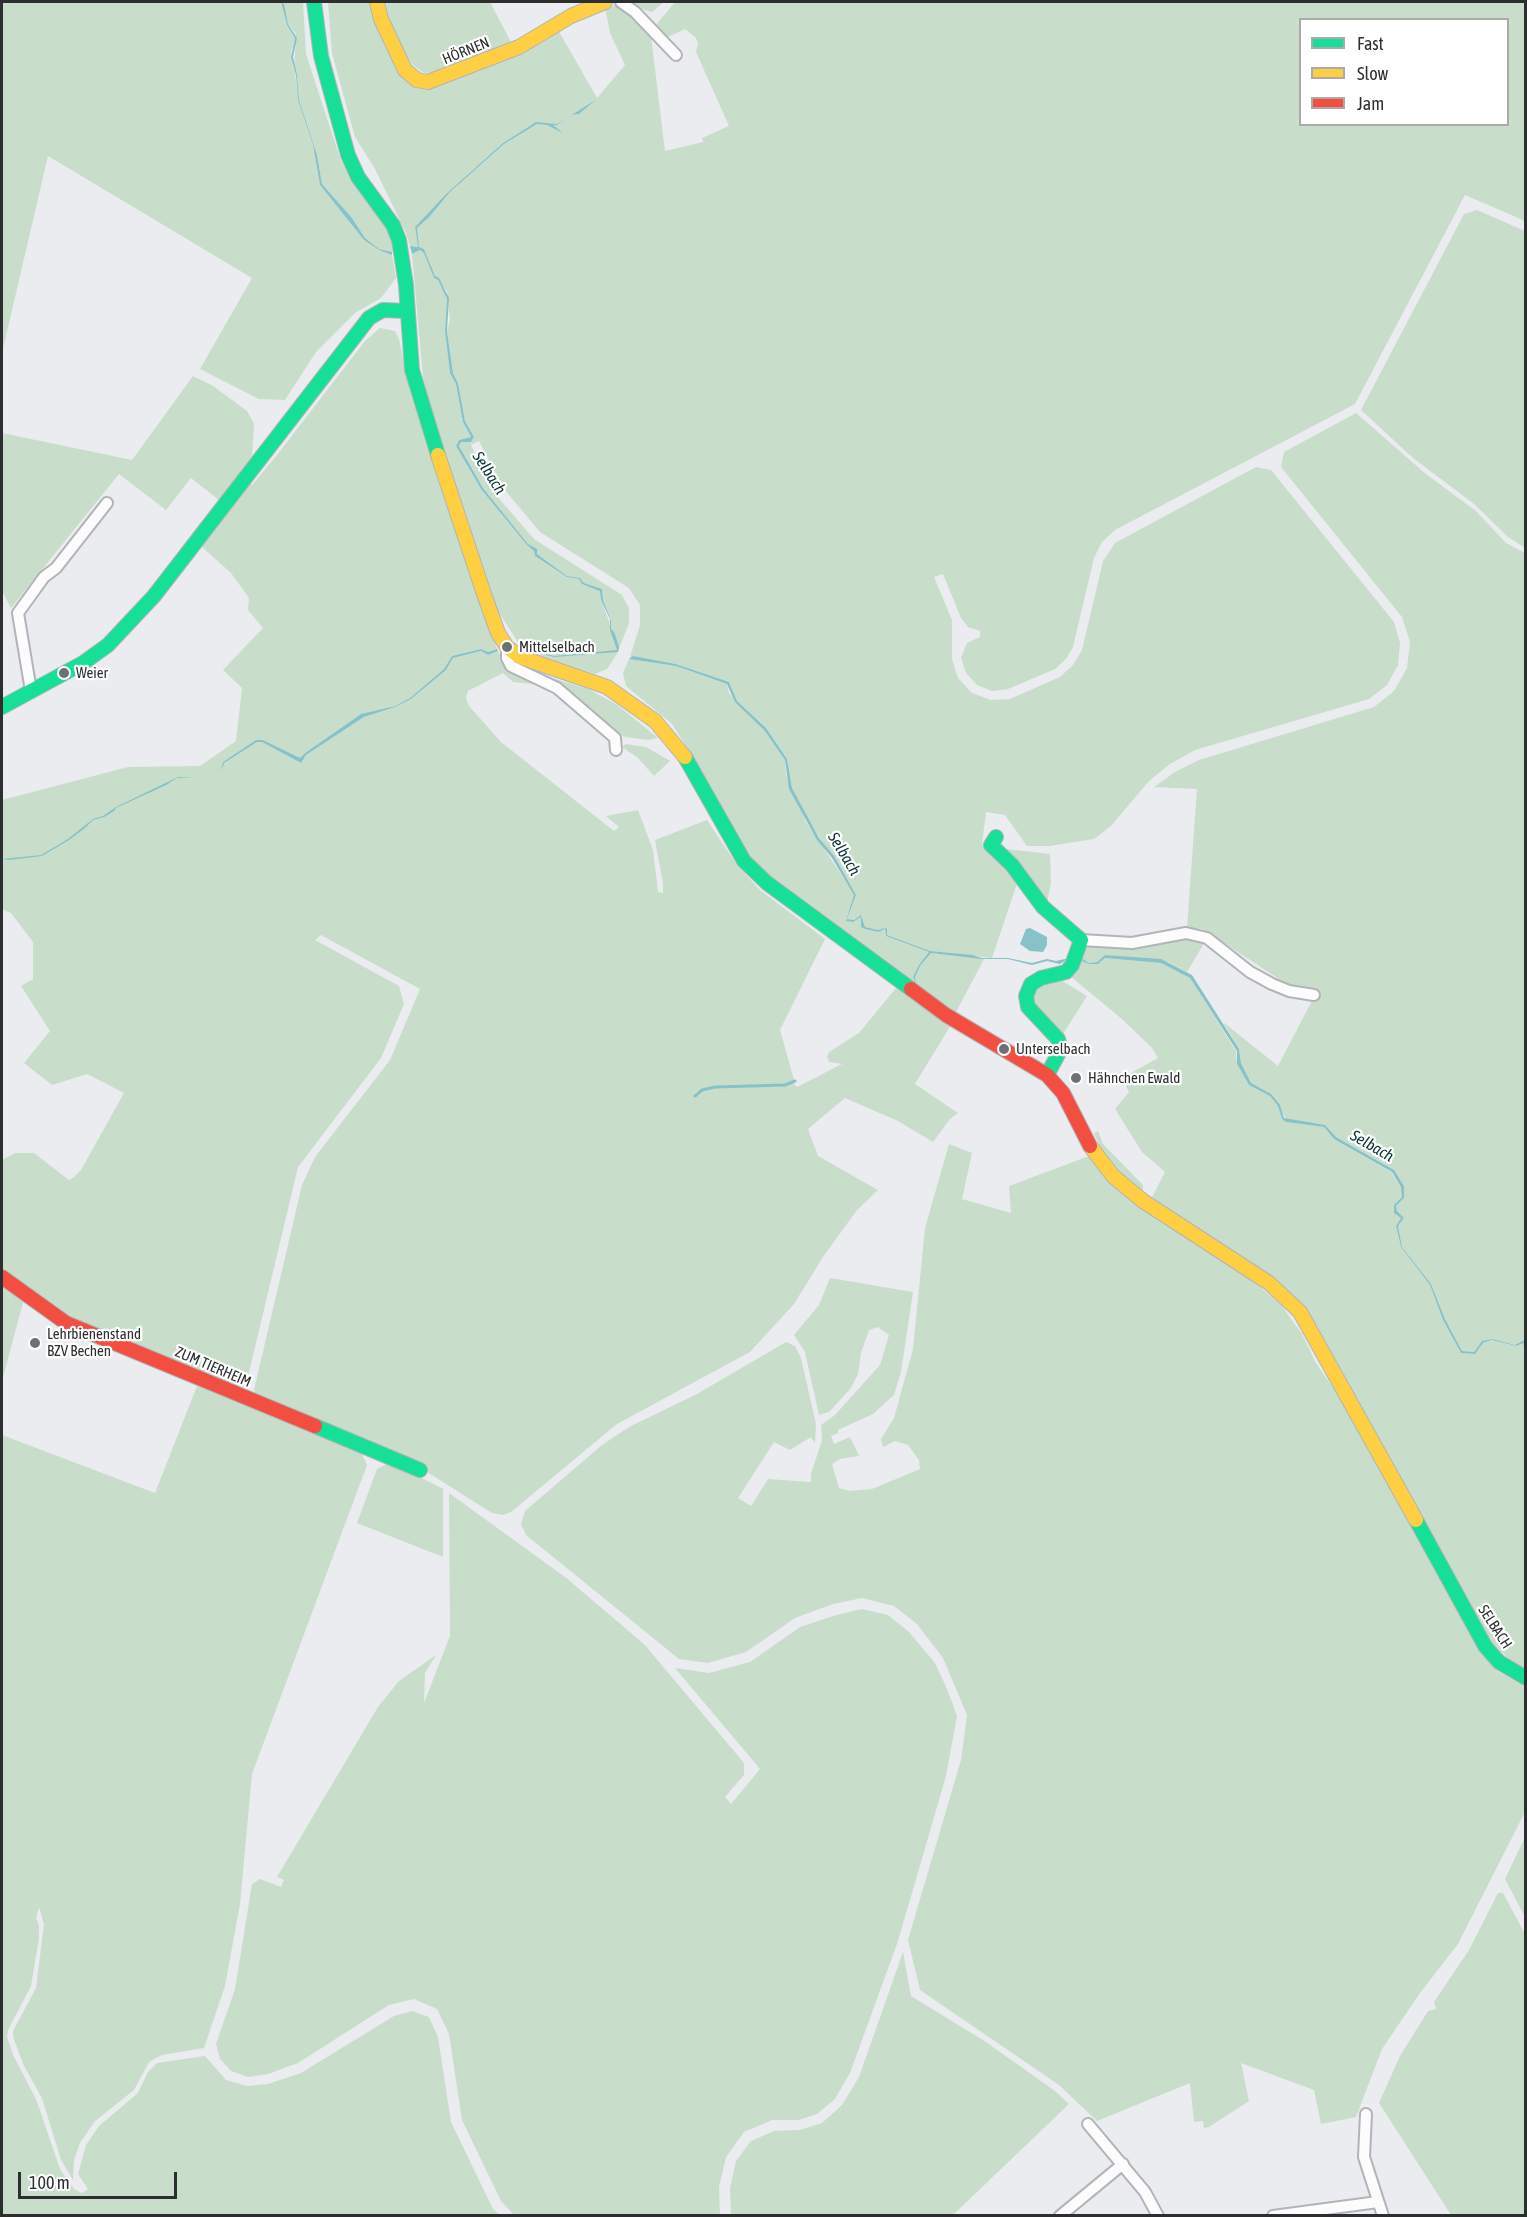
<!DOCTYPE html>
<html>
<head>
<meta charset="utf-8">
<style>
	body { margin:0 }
	#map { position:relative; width:1527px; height:2217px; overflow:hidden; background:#eaecef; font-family:"Asap Condensed",sans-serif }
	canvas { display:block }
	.frame { position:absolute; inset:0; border:3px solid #2c2e30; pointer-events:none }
	.legend { position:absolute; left:1299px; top:18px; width:210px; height:108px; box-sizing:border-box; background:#fff; border:2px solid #ababac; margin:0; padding:8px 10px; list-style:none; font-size:18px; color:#2c2e30 }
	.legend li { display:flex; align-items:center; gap:12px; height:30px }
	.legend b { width:30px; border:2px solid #ababac }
	.scale { position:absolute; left:18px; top:2172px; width:159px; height:27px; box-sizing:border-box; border:3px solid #2c2e30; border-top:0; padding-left:8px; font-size:18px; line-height:21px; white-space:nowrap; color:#2c2e30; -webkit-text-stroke:4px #fff; paint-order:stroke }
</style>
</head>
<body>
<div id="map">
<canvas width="1527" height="2217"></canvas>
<div class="frame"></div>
<ul class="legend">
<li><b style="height:8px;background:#16e098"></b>Fast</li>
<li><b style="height:8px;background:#ffcf43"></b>Slow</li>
<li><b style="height:8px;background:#f24e42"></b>Jam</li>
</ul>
<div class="scale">100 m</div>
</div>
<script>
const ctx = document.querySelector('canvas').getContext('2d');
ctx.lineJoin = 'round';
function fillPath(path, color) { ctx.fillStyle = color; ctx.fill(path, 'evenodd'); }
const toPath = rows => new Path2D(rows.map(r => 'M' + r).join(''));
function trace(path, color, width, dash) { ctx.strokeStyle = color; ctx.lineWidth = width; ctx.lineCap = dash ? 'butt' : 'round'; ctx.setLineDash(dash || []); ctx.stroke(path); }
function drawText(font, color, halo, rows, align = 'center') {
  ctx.font = font + ' "Asap Condensed",sans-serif'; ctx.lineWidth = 4.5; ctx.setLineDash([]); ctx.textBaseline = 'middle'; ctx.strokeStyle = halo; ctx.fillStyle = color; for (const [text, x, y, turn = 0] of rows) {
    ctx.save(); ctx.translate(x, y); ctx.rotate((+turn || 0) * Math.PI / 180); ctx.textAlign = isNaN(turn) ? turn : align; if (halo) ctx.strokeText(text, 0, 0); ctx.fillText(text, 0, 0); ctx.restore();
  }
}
fillPath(toPath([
	[2,2,281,2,287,25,295,38,291,52,294,70,296,34,288,24,283,2,303,2,306,54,341,161,356,187,387,230,393,246,392,252,379,249,365,238,352,218,322,184,317,155,299,100,297,75,295,72,298,100,313,145,320,185,364,240,379,250,392,255,396,278,381,298,355,313,316,352,285,400,259,399,200,369,252,278,48,156,2,353],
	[328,2,374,2,412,83,557,28,597,98,625,65,610,33,605,7,616,5,626,9,651,36,665,151,703,142,702,138,729,126,696,52,698,43,695,37,685,29,668,37,656,25,675,2,1525,2,1525,221,1465,195,1355,404,1115,530,1102,542,1094,558,1073,647,1066,659,1055,669,1008,689,992,691,977,685,966,673,961,658,967,643,980,637,980,631,968,627,961,618,943,574,934,577,952,620,952,659,958,678,972,693,991,700,1010,699,1060,677,1073,665,1082,650,1103,561,1115,543,1256,467,1271,470,1394,622,1400,643,1398,665,1387,685,1369,699,1195,750,1170,764,1149,781,1111,826,1094,839,1049,846,1027,846,1005,815,986,812,982,844,1019,878,992,958,930,951,887,935,885,928,878,930,865,927,861,915,854,920,847,919,856,895,809,821,792,788,787,759,766,728,737,701,729,682,668,664,630,657,640,625,640,605,629,588,540,532,504,489,479,441,471,445,496,495,534,539,622,595,629,608,629,623,618,651,617,640,613,632,618,648,617,650,612,651,618,652,607,669,595,674,537,656,521,647,498,611,442,449,424,388,412,254,420,250,425,253,434,278,438,280,447,299,445,331,450,373,456,384,463,422,471,437,459,440,456,446,481,489,527,545,534,551,535,556,567,577,579,579,582,584,600,590,601,600,610,624,611,619,603,600,602,589,584,583,580,578,567,576,537,554,537,549,528,544,483,488,459,446,461,442,471,442,474,437,465,421,458,383,453,372,447,331,450,320,447,291,435,276,424,249,419,248,417,228,423,222,449,193,504,144,537,124,557,125,571,115,579,114,597,99,557,124,536,122,503,143,446,194,415,227,418,247,410,246,406,233,375,169,355,137,332,53],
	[1300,20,1508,20,1508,124,1300,124],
	[386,2,490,2,513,46,439,72,424,73,413,65,404,52,388,16],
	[632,2,664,2,652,12,638,8],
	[1477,210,1525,231,1525,548,1508,537,1474,504,1413,458,1361,410,1464,214],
	[380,328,395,331,399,339,410,391,497,649,488,652,481,649,452,656,444,669,410,698,395,706,361,714,305,753,300,759,263,740,257,740,223,762,223,767,223,763,257,742,262,742,301,763,306,755,364,717,395,707,411,699,446,670,453,658,481,651,488,655,498,651,508,672,542,685,513,682,503,673,468,691,466,698,469,706,501,742,614,831,619,827,606,816,638,810,653,850,658,892,663,893,663,883,655,840,707,820,737,865,760,890,825,939,780,1030,794,1080,785,1084,715,1086,696,1092,694,1096,702,1091,715,1088,785,1086,792,1082,797,1087,842,1064,829,1062,827,1057,829,1052,859,1033,896,988,951,1025,915,1084,958,1113,950,1119,933,1142,898,1121,845,1098,808,1129,818,1156,878,1190,857,1210,823,1257,794,1304,750,1352,617,1424,511,1512,503,1515,492,1513,408,1460,259,1401,254,1390,302,1185,315,1157,390,1060,420,989,321,935,315,940,399,986,404,1004,381,1058,298,1167,246,1385,235,1391,71,1321,2,1271,2,1160,15,1153,34,1153,69,1180,73,1178,81,1170,124,1093,87,1074,52,1085,24,1063,50,1031,21,986,33,979,33,942,11,913,2,909,2,800,128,767,200,766,236,741,242,688,223,670,263,628,248,610,249,598,231,573,201,546,250,483,252,485,277,455,365,341],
	[193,376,213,386,247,411,254,424,252,456,219,500,191,478,166,510,119,474,11,608,2,591,2,433,132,460],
	[1356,413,1426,474,1476,511,1506,543,1525,553,1525,1345,1524,1340,1515,1345,1493,1339,1482,1341,1474,1352,1462,1351,1445,1319,1431,1284,1402,1247,1398,1226,1404,1218,1396,1211,1396,1206,1404,1198,1404,1186,1394,1170,1336,1137,1325,1125,1287,1120,1271,1094,1251,1083,1241,1063,1239,1049,1223,1022,1278,1066,1317,991,1288,985,1203,929,1187,928,1197,789,1154,787,1175,772,1199,760,1374,707,1394,691,1407,668,1410,642,1402,617,1281,467,1284,452],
	[629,659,675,666,727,684,729,693,764,730,785,760,786,775,806,822,855,895,846,921,853,922,861,917,862,927,865,929,878,932,884,929,886,936,929,952,913,977,914,985,770,878,749,855,729,826,692,755,672,724,626,686,623,673],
	[523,669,588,689,616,704,658,738,648,740,625,737,611,730],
	[626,744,646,747,670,761,654,776,638,758,622,747],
	[1006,849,1050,854,1051,883,1047,903],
	[1185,937,1206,940,1187,972,1168,962,1105,955,1097,962,1089,963,1080,957,1086,945],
	[931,953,984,959,955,1014,916,985,915,977,920,966],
	[1105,958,1161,963,1190,978,1236,1051,1237,1064,1249,1085,1270,1096,1278,1106,1282,1119,1286,1122,1324,1127,1334,1139,1391,1172,1401,1187,1402,1197,1394,1205,1395,1213,1401,1218,1396,1226,1401,1247,1430,1285,1443,1320,1461,1353,1475,1354,1483,1343,1493,1340,1515,1346,1523,1342,1526,1350,1525,1669,1507,1657,1491,1641,1307,1310,1151,1199,1165,1172,1142,1152,1115,1109,1129,1092,1122,1078,1158,1058,1152,1048,1123,1020,1069,975,1079,960,1089,964,1098,964],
	[1059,979,1087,996,1061,1037,1031,1006,1033,988],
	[1098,1131,1103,1144,1143,1185,1143,1191,1127,1181,1102,1153,1094,1133],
	[949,1144,972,1153,962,1199,1011,1213,1009,1186,1089,1156,1145,1209,1254,1282,1281,1305,1302,1334,1316,1363,1343,1402,1479,1649,1497,1671,1525,1687,1525,1812,1458,1944,1420,1993,1382,2049,1356,2117,1321,2124,1314,2090,1241,2063,1249,2101,1209,2127,1204,2128,1203,2121,1194,2122,1190,2083,1097,2121,1059,2085,920,1990,908,1940,961,1760,967,1715,943,1658,917,1624,894,1606,862,1598,833,1604,795,1618,746,1652,708,1663,679,1659,526,1535,521,1524,525,1511,602,1445,629,1427,697,1394,786,1342,795,1346,801,1358,816,1424,815,1443,811,1437,790,1450,774,1442,738,1498,751,1506,768,1479,811,1482,811,1473,822,1441,821,1425,835,1415,880,1365,889,1335,878,1327,869,1330,861,1353,858,1374,851,1388,829,1412,819,1415,805,1352,794,1335,819,1305,830,1278,913,1292,901,1372,894,1395,873,1414,838,1430,838,1433,831,1436,834,1444,850,1437,859,1456,840,1459,832,1464,839,1488,849,1491,872,1489,920,1469,919,1460,908,1445,895,1441,883,1447,881,1439,894,1418,913,1349,925,1228],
	[2,1282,24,1299,2,1381],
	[197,1386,360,1450,367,1465,252,1774,240,1904,225,1986,204,2048,162,2055,149,2062,134,2090,95,2121,80,2143,74,2160,73,2180,61,2160,42,2098,24,2066,13,2037,13,2031,36,1988,44,1924,39,1907,36,1918,39,1925,39,1939,31,1986,8,2030,7,2037,14,2057,36,2099,60,2169,74,2189,82,2193,88,2189,78,2174,86,2145,99,2126,138,2093,148,2072,157,2063,205,2056,226,2080,247,2086,268,2084,301,2073,394,2016,412,2011,429,2017,438,2037,451,2122,493,2209,500,2215,2,2215,2,1435,155,1493],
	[391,1462,443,1489,443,1557,357,1523,377,1469],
	[449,1493,565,1577,644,1644,744,1763,744,1775,725,1797,731,1804,760,1769,675,1668,709,1673,750,1662,800,1627,836,1615,862,1609,888,1615,909,1632,935,1663,947,1689,957,1716,946,1776,898,1941,850,2073,835,2099,817,2114,799,2120,772,2120,744,2132,726,2157,719,2187,720,2215,514,2215,501,2201,462,2120,449,2034,437,2009,414,1999,389,2005,298,2063,268,2074,248,2077,231,2071,220,2059,216,2044,235,1989,252,1884,260,1879,281,1887,284,1880,277,1877,378,1707,399,1681,436,1655,425,1673,424,1703,450,1636],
	[1525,1837,1525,1917,1505,1879],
	[1498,1893,1503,1893,1525,1934,1525,2215,1451,2215,1379,2103,1400,2056,1428,2011,1436,2009,1434,2002,1469,1950],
	[903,1952,911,1996,986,2042,1055,2091,1069,2104,953,2215,731,2215,730,2188,736,2161,751,2141,774,2131,800,2130,822,2123,842,2105,859,2077]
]), '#c8decb');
fillPath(toPath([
	[281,2,284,4,288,24,297,38,293,57,297,75,299,100,317,155,322,184,352,218,365,238,379,249,392,252,392,255,379,250,364,240,320,185,313,145,298,100,296,75,291,57,295,38,287,25],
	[597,99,579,114,571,115,557,125,553,125,563,133,547,125,537,124,504,144,449,193,430,216,417,228,419,247,424,249,435,276,439,278,449,298,447,331,453,373,458,383,465,421,474,437,471,442,461,442,459,446,483,488,528,544,537,549,537,554,567,576,580,578,584,583,602,589,603,600,611,620,611,629,614,632,617,640,619,648,618,652,554,657,546,655,538,645,527,647,523,645,539,644,546,654,554,656,617,650,610,630,610,619,601,600,600,591,582,584,579,579,567,577,535,556,534,551,527,545,481,489,456,446,459,440,471,437,463,422,456,384,450,373,445,331,447,299,438,280,434,278,424,253,420,250,412,254,410,246,418,247,415,227,446,194,503,143,536,122,557,124],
	[481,649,488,652,497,649,498,651,488,655,481,651,453,658,446,670,411,699,395,707,364,717,306,755,301,763,262,742,257,742,224,763,223,767,194,778,177,778,166,785,116,808,114,811,104,817,93,820,85,828,69,840,42,856,9,860,2,859,41,855,68,839,93,819,103,816,116,807,178,777,194,778,215,770,222,767,223,762,256,740,263,740,300,758,305,753,361,714,395,706,410,698,444,669,452,656],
	[633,656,675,664,729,682,737,701,766,728,787,759,792,788,819,838,834,856,856,895,847,919,854,920,861,915,865,927,878,930,885,928,887,929,887,935,930,951,972,955,982,958,1008,958,1032,963,1047,959,1056,961,1069,958,1060,964,1047,961,1032,965,1008,959,981,959,931,953,920,966,915,977,916,985,913,977,919,965,929,952,886,936,885,929,878,932,865,929,861,927,861,917,853,922,846,921,854,895,832,858,817,840,789,789,785,760,764,730,735,702,727,684,676,666,629,659],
	[1030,928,1047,937,1047,945,1043,952,1030,951,1020,944,1026,929],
	[1105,955,1161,959,1192,975,1239,1049,1241,1063,1251,1083,1271,1094,1280,1105,1284,1118,1325,1125,1336,1137,1394,1170,1404,1186,1404,1198,1396,1206,1397,1211,1404,1218,1398,1226,1402,1247,1431,1284,1445,1319,1462,1351,1474,1352,1482,1341,1493,1339,1515,1345,1524,1340,1525,1350,1523,1343,1516,1346,1492,1340,1483,1343,1475,1354,1461,1353,1443,1320,1430,1285,1401,1247,1396,1226,1401,1218,1394,1213,1394,1205,1402,1197,1401,1187,1392,1172,1334,1139,1324,1127,1286,1122,1282,1119,1278,1106,1270,1096,1249,1085,1237,1064,1237,1051,1190,978,1161,963,1105,958,1098,964,1089,964,1079,960,1080,957,1089,963,1097,962]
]), '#87c2c9');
trace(toPath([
	[695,1096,702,1090,715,1087,785,1085,795,1081]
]), '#87c2c9', 3);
const street = toPath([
	[621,2,635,12,676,55],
	[507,647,507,658,511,666,557,688,615,738,616,750],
	[31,691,18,613,44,577,56,568,107,503],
	[1081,940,1132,943,1186,933,1207,938,1250,972,1272,984,1289,991,1314,995],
	[1366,2114,1364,2157,1383,2216],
	[1088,2124,1145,2192,1158,2216],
	[1060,2216,1123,2164],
	[1273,2216,1378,2202]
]);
const fast = toPath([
	[314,2,321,56,348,155,358,177,393,225,399,240,406,285,412,370,438,455],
	[2,707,83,663,108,645,154,596,369,318,383,310,407,311],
	[685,757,744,861,767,883,911,989],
	[996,837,991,845,1012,865,1043,907,1081,940,1072,965,1066,972,1041,978,1031,984,1026,996,1028,1007,1058,1039,1061,1049,1047,1075],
	[315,1426,420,1470],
	[1416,1520,1485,1646,1499,1662,1526,1678]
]);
const slow = toPath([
	[377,2,381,19,405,70,417,80,428,82,519,47,571,16,605,2],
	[438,455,484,594,498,633,507,647,520,657,607,687,655,721,685,757],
	[1090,1146,1113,1176,1143,1201,1269,1283,1300,1312,1416,1520]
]);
const jam = toPath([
	[911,989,946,1015,1047,1075,1063,1093,1090,1146],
	[2,1277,66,1323,315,1426]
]);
trace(street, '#b2b4b7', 14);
trace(fast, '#b2b4b7', 16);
trace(slow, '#b2b4b7', 16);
trace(jam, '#b2b4b7', 16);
trace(street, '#fcfcfd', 10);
trace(fast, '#16e098', 14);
trace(slow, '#ffcf43', 14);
trace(jam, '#f24e42', 14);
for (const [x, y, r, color] of [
	[507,647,6,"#6e7073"],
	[64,673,6,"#6e7073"],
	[1004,1049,6,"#6e7073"],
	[1076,1078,6,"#6e7073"],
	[35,1343,6,"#6e7073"]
]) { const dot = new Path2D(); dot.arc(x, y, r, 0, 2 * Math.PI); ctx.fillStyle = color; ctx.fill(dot); trace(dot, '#fff', 2); }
drawText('15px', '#2c2e30', '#fff', [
	["HÖRNEN",466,51,-22],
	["ZUM TIERHEIM",213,1367,23],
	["SELBACH",1495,1627,57]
]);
drawText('15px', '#2c2e30', '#fff', [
	["Mittelselbach",519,647],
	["Weier",76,673],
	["Unterselbach",1016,1049],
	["Hähnchen Ewald",1088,1078],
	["Lehrbienenstand",47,1334],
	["BZV Bechen",47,1351]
], 'left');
drawText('italic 16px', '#093337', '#fff', [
	["Selbach",489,473,57],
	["Selbach",844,854,59],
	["Selbach",1372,1146,30]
]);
</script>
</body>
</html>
